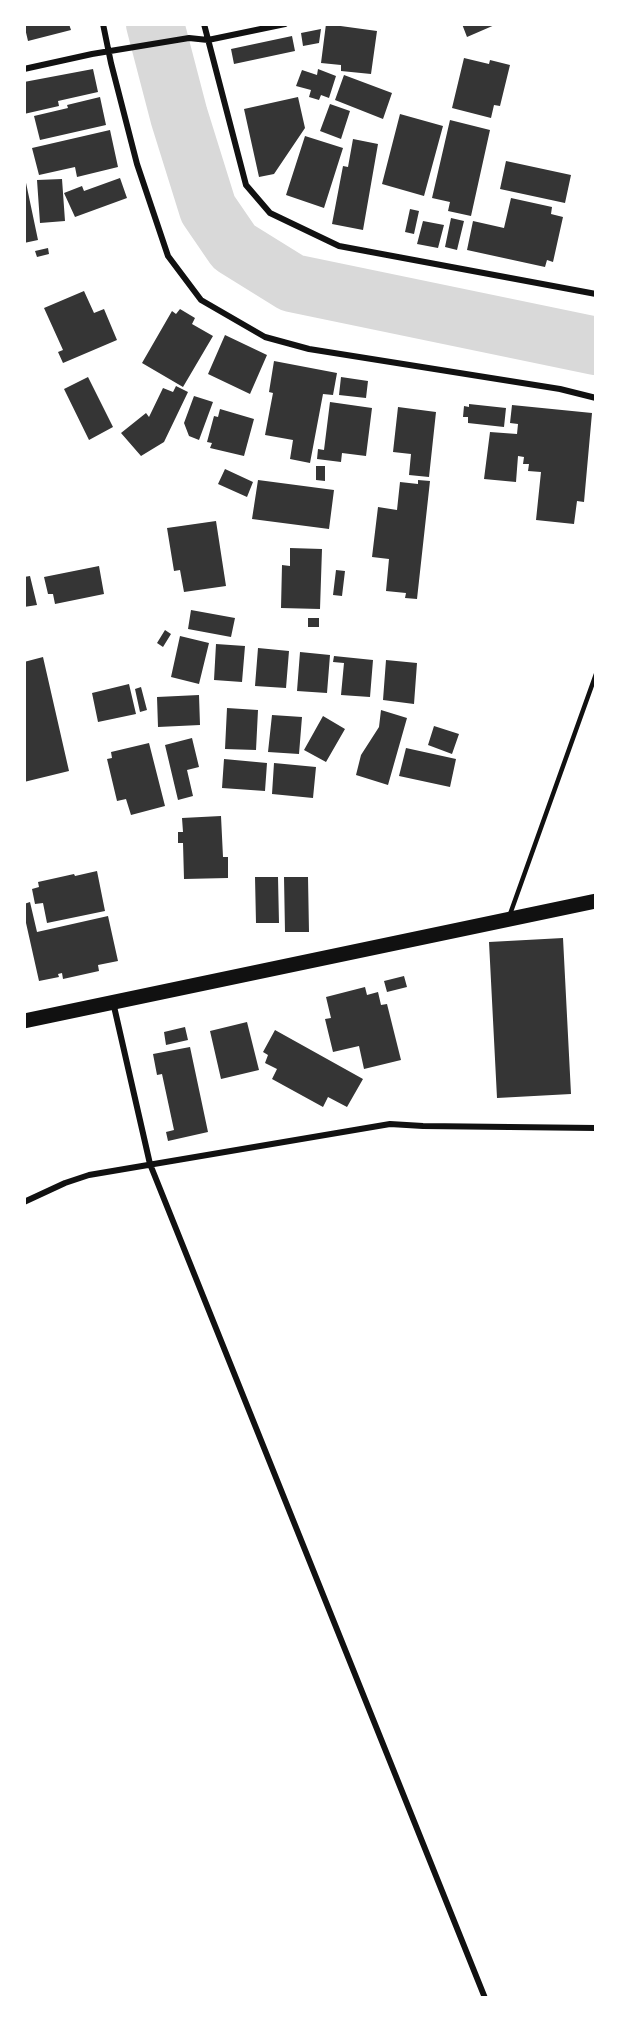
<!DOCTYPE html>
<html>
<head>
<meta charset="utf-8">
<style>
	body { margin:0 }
	#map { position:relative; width:620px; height:2022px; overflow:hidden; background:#fff; font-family:Arial,sans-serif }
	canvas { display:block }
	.frame { position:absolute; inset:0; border:26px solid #fff; pointer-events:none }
</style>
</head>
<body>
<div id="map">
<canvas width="620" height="2022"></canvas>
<div class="frame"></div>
</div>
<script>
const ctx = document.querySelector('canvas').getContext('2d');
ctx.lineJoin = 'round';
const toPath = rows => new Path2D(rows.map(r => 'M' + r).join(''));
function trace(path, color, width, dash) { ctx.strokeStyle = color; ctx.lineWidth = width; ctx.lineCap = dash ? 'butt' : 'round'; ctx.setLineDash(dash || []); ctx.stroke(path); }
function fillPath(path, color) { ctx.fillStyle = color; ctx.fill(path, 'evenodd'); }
trace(toPath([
	[155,24,179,116,208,209,234,247,292,283,596,346]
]), '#d9d9d9', 58);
fillPath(toPath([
	[24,24,69,24,71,30,28,41],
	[326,24,377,31,371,74,341,71,341,65,321,63],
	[462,24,497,24,467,37],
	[321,29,319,43,303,46,301,33],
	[292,36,295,51,234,64,231,49],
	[464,58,489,64,490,60,510,65,500,106,494,105,491,118,452,108],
	[93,69,98,92,58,101,59,106,24,114,24,82],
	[318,69,336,76,329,98,321,95,319,100,309,97,311,90,296,86,302,70,317,75],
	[344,75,392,93,383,119,335,100],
	[100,97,106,125,40,140,34,116,68,108,67,105],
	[298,97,305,128,274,174,259,177,244,109],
	[330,104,350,111,341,139,320,131],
	[400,114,443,126,424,196,382,184],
	[450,120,490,130,471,216,448,211,450,202,432,198],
	[110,130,118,167,77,177,75,167,39,175,32,148],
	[305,136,343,148,324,208,286,195],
	[353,139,378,144,363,230,332,224,343,166,348,167],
	[506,161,571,175,565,203,500,189],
	[25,178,38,240,24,243,24,179],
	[120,178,127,198,75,217,64,193,82,186,84,191],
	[62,179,65,221,40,223,37,180],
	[511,198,552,207,551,214,563,217,553,262,547,260,545,267,467,250,473,221,504,228],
	[410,209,419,211,414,234,405,232],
	[451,218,464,221,457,250,445,247],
	[423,221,444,225,438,248,417,244],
	[48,248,49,254,37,257,35,251],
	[84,291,94,313,104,309,117,340,63,363,58,352,63,350,44,308],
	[180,309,195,318,192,324,213,336,183,387,142,363,172,311,176,314],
	[225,335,267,355,250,394,208,374],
	[274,361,337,373,333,395,323,394,310,463,290,459,293,440,265,435,273,393,269,392],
	[88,377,113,427,89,440,64,389],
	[341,377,368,381,366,398,339,395],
	[176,386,188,392,164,442,141,456,121,433,146,413,149,417,163,388,173,392],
	[194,396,213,402,199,440,189,436,184,423],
	[330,402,372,408,366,456,342,453,341,462,317,459,318,449,324,450],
	[469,404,506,408,504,427,468,423,468,417,463,417,464,406,469,407],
	[512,405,592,413,584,502,577,501,574,524,536,520,541,472,528,471,529,464,523,464,524,457,518,456,516,482,484,479,490,432,517,434,518,424,510,423],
	[398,407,436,412,429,477,409,475,411,454,393,452],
	[220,409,254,419,244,456,210,448,212,443,207,442,214,416,218,417],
	[316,466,325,466,325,481,316,480],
	[225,469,253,482,247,497,218,484],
	[258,480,334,490,329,529,252,519],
	[418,480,430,481,417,599,405,598,406,593,386,591,389,559,372,557,378,507,397,510,400,482,418,484],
	[216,521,226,586,184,592,180,570,174,571,167,528],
	[290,548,322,549,320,609,281,608,282,565,290,566],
	[99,566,104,594,55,604,53,594,48,594,44,577],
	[336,570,345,571,342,596,333,595],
	[30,576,37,605,24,607,24,577],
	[191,610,235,618,231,637,188,629],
	[308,618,319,618,319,627,308,627],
	[165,630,171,634,163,647,157,643],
	[180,636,209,643,199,684,171,677],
	[216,644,245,646,242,682,214,680],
	[258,648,289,651,286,688,255,686],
	[300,652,330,655,327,693,297,691],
	[334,656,373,660,370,697,341,695,344,663,333,662],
	[43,657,69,771,24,782,24,662],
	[386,660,417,663,414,704,383,700],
	[129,684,136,714,98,722,92,693],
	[141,687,147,710,140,712,135,689],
	[199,695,200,725,158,727,157,697],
	[227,708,258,710,256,750,225,749],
	[381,710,407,718,388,785,356,775,361,755,379,727],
	[272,715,302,717,299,754,268,752],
	[323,716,345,729,326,762,304,750],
	[434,726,459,734,452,754,428,745],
	[192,738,199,767,187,770,193,796,178,800,165,745],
	[149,743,165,806,131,815,126,799,117,801,107,759,112,758,111,752],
	[406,748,456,759,450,787,399,776],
	[224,759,267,763,265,791,222,788],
	[274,763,316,767,313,798,272,794],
	[221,816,223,857,228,857,228,878,184,879,183,843,178,843,178,832,183,832,182,818],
	[97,871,105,911,47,923,43,903,35,904,32,889,39,887,38,882,74,874,75,876],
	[255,877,278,877,279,923,256,923],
	[284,877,308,877,309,932,285,932],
	[30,902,37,932,108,916,118,961,98,965,99,971,63,979,62,973,58,974,59,977,39,981,24,914,24,904],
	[563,938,571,1094,497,1098,489,942],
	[404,976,407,987,387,992,384,981],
	[365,987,367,995,378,992,381,1005,387,1004,401,1060,364,1069,359,1046,333,1052,325,1019,331,1018,326,997],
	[247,1022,259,1070,221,1079,210,1031],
	[185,1027,188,1040,166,1045,164,1032],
	[275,1030,363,1079,347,1107,328,1097,323,1107,272,1079,277,1069,265,1063,268,1055,263,1052],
	[190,1047,208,1132,168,1141,166,1132,174,1130,162,1074,157,1075,153,1054]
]), '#353535');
trace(toPath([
	[509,917,596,674]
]), '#111', 4.5);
trace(toPath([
	[103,24,111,63,137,164,168,256,201,300,265,337,309,349,560,389,596,398],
	[204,24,246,185,270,213,339,246,596,294],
	[24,69,92,54,189,38,208,40,285,24],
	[113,1002,150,1164,485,1998],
	[24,1202,65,1183,89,1175,390,1124,423,1126,596,1128]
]), '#111', 6);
trace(toPath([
	[24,1021,596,901]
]), '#111', 15);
</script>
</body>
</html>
